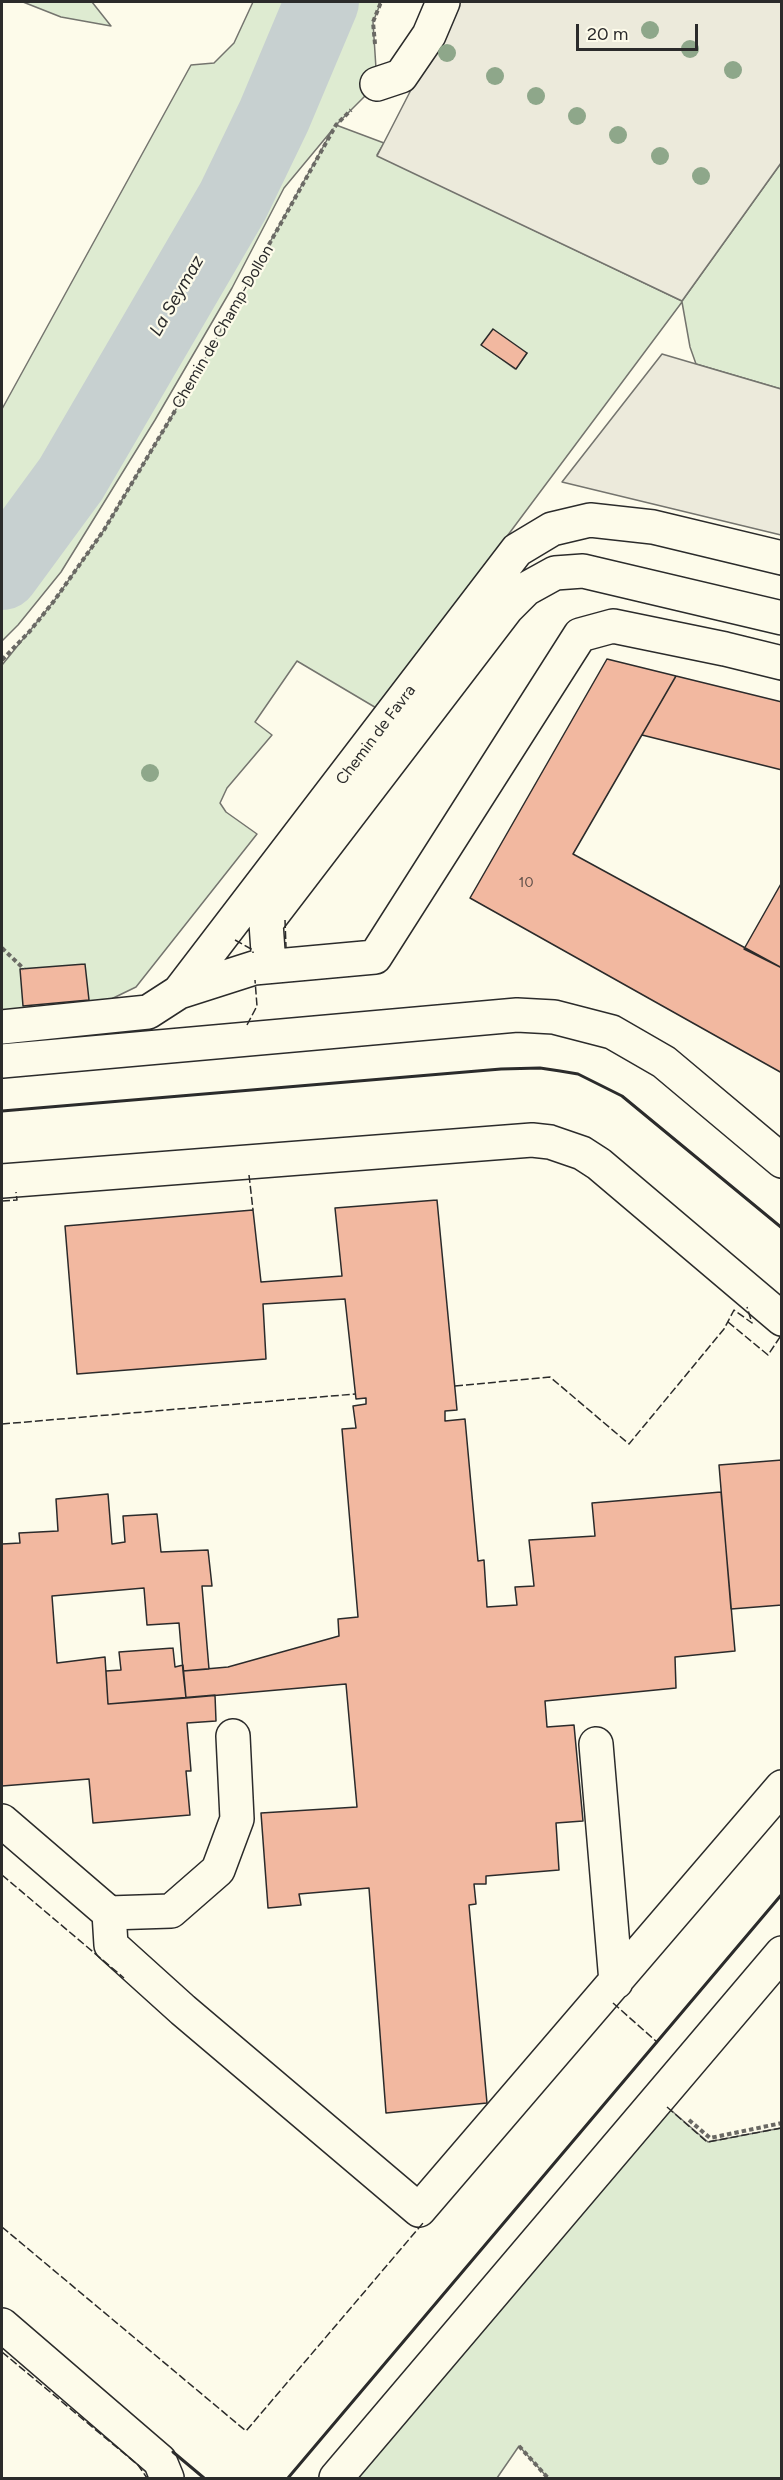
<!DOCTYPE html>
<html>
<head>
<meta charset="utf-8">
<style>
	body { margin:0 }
	#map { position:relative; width:783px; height:2480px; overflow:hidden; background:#fdfbea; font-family:Figtree,sans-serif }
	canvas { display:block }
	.frame { position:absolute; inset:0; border:3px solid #2b2b2b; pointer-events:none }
	.scale { position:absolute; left:576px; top:24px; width:122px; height:27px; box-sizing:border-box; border:3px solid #2b2b2b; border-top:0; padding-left:8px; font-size:18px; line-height:21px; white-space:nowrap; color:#2b2b2b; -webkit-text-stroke:4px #fdfbea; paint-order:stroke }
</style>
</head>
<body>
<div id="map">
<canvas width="783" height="2480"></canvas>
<div class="frame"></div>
<div class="scale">20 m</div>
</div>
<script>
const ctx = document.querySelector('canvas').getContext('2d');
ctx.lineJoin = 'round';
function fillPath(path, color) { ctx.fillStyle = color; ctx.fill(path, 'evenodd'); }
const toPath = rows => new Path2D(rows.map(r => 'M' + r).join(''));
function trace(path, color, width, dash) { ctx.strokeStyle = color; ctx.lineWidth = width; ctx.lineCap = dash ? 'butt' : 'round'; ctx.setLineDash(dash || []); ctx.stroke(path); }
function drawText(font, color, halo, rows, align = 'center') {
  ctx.font = font + ' Figtree,sans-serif'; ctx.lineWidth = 4.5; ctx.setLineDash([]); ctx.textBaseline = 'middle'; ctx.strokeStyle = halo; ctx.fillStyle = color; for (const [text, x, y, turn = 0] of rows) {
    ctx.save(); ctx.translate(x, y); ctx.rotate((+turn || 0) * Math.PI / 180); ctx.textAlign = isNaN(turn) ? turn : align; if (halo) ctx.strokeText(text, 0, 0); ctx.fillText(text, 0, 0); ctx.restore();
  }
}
const green = toPath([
	[23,2,92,2,111,26,61,17,23,2],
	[253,2,381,2,373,22,377,84,336,125,384,143,377,155,682,301,781,163,781,389,696,364,690,347,682,302,378,709,297,661,255,722,272,735,227,788,220,803,226,812,257,834,136,987,103,1003,2,1011,2,665,54,601,104,530,188,389,333,129,284,188,232,288,155,420,61,572,18,625,2,641,2,409,191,65,214,63,234,43,253,2],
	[482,345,527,353,515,369,482,345],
	[666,2106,708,2142,781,2128,781,2478,548,2478,519,2446,497,2478,353,2478,666,2106]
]);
fillPath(green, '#deebd1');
trace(green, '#74746e', 1.5);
const parking = toPath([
	[454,2,781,2,781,163,682,301,377,156,452,10,454,2],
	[662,354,781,389,781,535,562,482,662,354]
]);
fillPath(parking, '#eceadb');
trace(parking, '#74746e', 1.5);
trace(toPath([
	[2,573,71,479,233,201,274,116,322,2]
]), '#c7d0d0', 74);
const building = toPath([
	[493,329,527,353,516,369,481,345,493,329],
	[607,659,676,676,573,854,782,968,782,1073,470,898,607,659],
	[676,676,782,702,782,770,642,735,676,676],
	[782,882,782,968,744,949,782,882],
	[85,964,89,1000,23,1006,20,969,85,964],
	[437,1200,457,1410,445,1411,445,1421,465,1419,478,1561,484,1560,487,1607,517,1605,515,1587,534,1586,529,1540,595,1536,592,1503,721,1492,735,1651,675,1657,676,1688,545,1701,547,1727,574,1725,583,1821,556,1823,559,1870,486,1876,486,1884,474,1884,476,1904,469,1905,487,2103,386,2113,369,1888,299,1894,301,1905,268,1908,261,1813,357,1807,346,1684,186,1698,183,1671,228,1667,339,1636,338,1619,358,1617,342,1429,356,1428,353,1406,366,1404,366,1398,356,1399,345,1299,263,1304,266,1359,77,1374,65,1226,253,1210,261,1282,342,1276,335,1208,437,1200],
	[782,1460,782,1605,731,1609,719,1465,782,1460],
	[108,1494,112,1544,125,1542,123,1516,157,1514,161,1552,208,1550,212,1586,202,1586,209,1669,183,1671,179,1623,147,1625,144,1588,52,1596,57,1663,105,1657,108,1704,215,1695,216,1721,187,1723,191,1771,186,1771,190,1815,93,1823,89,1779,2,1786,2,1544,20,1543,19,1533,58,1531,56,1499,108,1494],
	[173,1648,175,1667,183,1665,186,1698,108,1704,106,1671,121,1670,119,1652,173,1648]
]);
fillPath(building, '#f2b8a0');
trace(building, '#2b2b2b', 1.5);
const minor = toPath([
	[377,84,401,76,429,35,443,2],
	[269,966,266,923,507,608,526,589,555,573,583,571,782,618],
	[179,992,254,968,375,957,580,635,613,626,725,649,782,663],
	[2,1027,148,1012,179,992,517,550,552,529,590,520,653,527,782,558],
	[2,1061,517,1015,554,1017,612,1032,664,1062,782,1161],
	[2,1181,532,1140,550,1142,582,1153,599,1164,782,1319],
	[596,1744,616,1982],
	[2,1821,109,1913,111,1945,183,2010,419,2210,782,1787],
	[109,1913,171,1911,218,1870,237,1819,233,1736],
	[2,2325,160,2461,167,2478],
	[336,2478,782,1953]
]);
trace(minor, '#2b2b2b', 36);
trace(toPath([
	[375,44,373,22,381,2],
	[2,660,30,631,54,601,104,530,188,389,336,125,351,110],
	[2,948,24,969],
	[689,2120,710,2138,782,2123],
	[519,2446,548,2478]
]), '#6a6964', 4, [4.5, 3]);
trace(minor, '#fdfbea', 33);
trace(toPath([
	[285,920,286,947],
	[235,940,253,950,253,953],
	[247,1025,257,1006,255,980],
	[249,1175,253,1210],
	[2,1201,17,1200,16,1192],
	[728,1322,768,1355,782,1334],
	[455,1386,550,1377,629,1444,724,1329,734,1310,752,1323,747,1307],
	[2,1424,355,1394],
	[2,1875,124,1978],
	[613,2003,657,2042],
	[667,2107,707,2142,782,2128],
	[2,2227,246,2431,423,2223],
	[2,2352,138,2465,147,2478]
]), '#2b2b2b', 1.5, [8, 3]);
trace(toPath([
	[2,1111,501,1069,540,1068,560,1071,578,1074,622,1096,782,1228],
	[173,2452,204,2478],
	[288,2478,782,1894]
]), '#2b2b2b', 3);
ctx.fillStyle = '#8ea78a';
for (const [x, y] of [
	[650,30],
	[690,49],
	[447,53],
	[733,70],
	[495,76],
	[536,96],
	[577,116],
	[618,135],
	[660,156],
	[701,176],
	[150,773]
]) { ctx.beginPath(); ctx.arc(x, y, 9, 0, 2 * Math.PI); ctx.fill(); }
drawText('14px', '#5d4e48', null, [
	["10",526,883]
]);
drawText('16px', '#2b2b2b', '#fdfbea', [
	["Chemin de Champ-Dollon",223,327,-60],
	["Chemin de Favra",376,735,-53]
]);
drawText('italic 18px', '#2b2b2b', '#fdfbea', [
	["La Seymaz",177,296,-60]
]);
</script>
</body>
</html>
